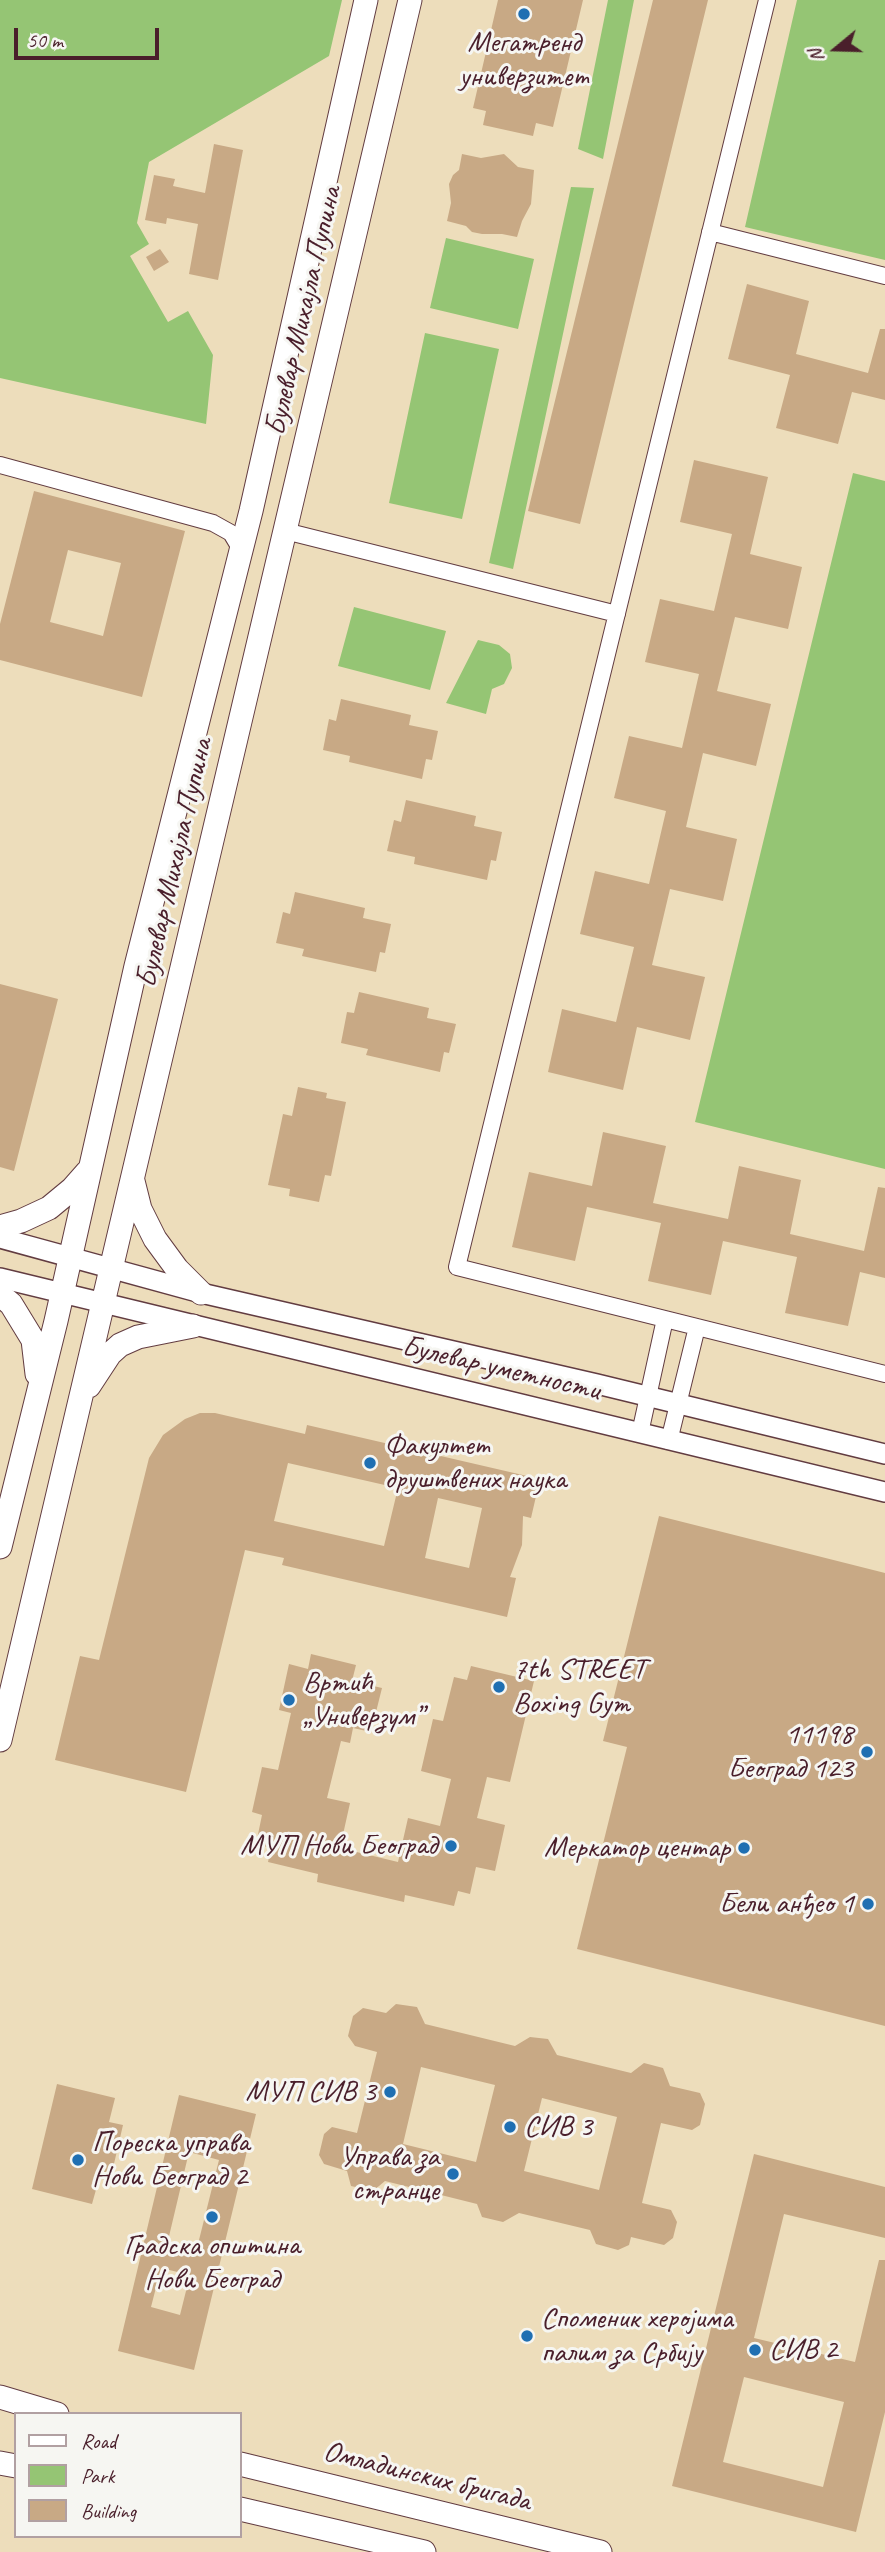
<!DOCTYPE html>
<html>
<head>
<meta charset="utf-8">
<style>
	body { margin:0 }
	#map { position:relative; width:885px; height:2552px; overflow:hidden; background:#edddbb; font-family:Caveat,sans-serif }
	canvas { display:block }
	.legend { position:absolute; left:14px; top:2412px; width:228px; height:126px; box-sizing:border-box; background:#f6f6f2; border:2px solid #b1a0a2; margin:0; padding:9px 12px; list-style:none; font-size:21px; color:#4a1f2b }
	.legend li { display:flex; align-items:center; gap:14px; height:35px }
	.legend b { width:35px; border:2px solid #b1a0a2 }
	.north { position:absolute; left:801px; top:14px; width:70px; height:70px; -webkit-text-stroke:5px #f6f6f2; paint-order:stroke; rotate:251deg; font-size:19px; font-weight:700; line-height:28px; text-align:center; color:#4a1f2b }
	.north::after { content:''; display:block; margin:auto; width:24px; height:32px; background:#4a1f2b; clip-path:polygon(50% 0,100% 100%,50% 72%,0 100%) }
	.scale { position:absolute; left:14px; top:28px; width:145px; height:32px; box-sizing:border-box; border:4px solid #4a1f2b; border-top:0; padding-left:9px; font-size:21px; line-height:24px; white-space:nowrap; color:#4a1f2b; -webkit-text-stroke:5px #f6f6f2; paint-order:stroke }
</style>
</head>
<body>
<div id="map">
<canvas width="885" height="2552"></canvas>
<ul class="legend">
<li><b style="height:9px;background:#fff"></b>Road</li>
<li><b style="height:19px;background:#95c574"></b>Park</li>
<li><b style="height:19px;background:#c8a985"></b>Building</li>
</ul>
<div class="north">N</div>
<div class="scale">50 m</div>
</div>
<script>
const ctx = document.querySelector('canvas').getContext('2d');
ctx.lineJoin = 'round';
function fillPath(path, color) { ctx.fillStyle = color; ctx.fill(path, 'evenodd'); }
const toPath = rows => new Path2D(rows.map(r => 'M' + r).join(''));
function trace(path, color, width, dash) { ctx.strokeStyle = color; ctx.lineWidth = width; ctx.lineCap = dash ? 'butt' : 'round'; ctx.setLineDash(dash || []); ctx.stroke(path); }
function drawText(font, color, halo, rows, align = 'center') {
  ctx.font = font + ' Caveat,sans-serif'; ctx.lineWidth = 6; ctx.setLineDash([]); ctx.textBaseline = 'middle'; ctx.strokeStyle = halo; ctx.fillStyle = color; for (const [text, x, y, turn = 0] of rows) {
    ctx.save(); ctx.translate(x, y); ctx.rotate((+turn || 0) * Math.PI / 180); ctx.textAlign = isNaN(turn) ? turn : align; if (halo) ctx.strokeText(text, 0, 0); ctx.fillText(text, 0, 0); ctx.restore();
  }
}
fillPath(toPath([
	[0,0,342,0,329,56,149,162,137,223,149,244,130,256,168,322,188,311,213,355,206,424,0,378],
	[608,0,634,0,603,159,578,149],
	[797,0,885,0,885,260,745,227],
	[571,187,594,188,513,569,489,563],
	[446,238,534,259,518,329,430,308],
	[425,333,499,349,462,519,389,503],
	[853,473,885,481,885,1169,695,1122],
	[354,607,446,631,430,690,338,666],
	[478,640,499,645,510,654,512,668,504,684,492,689,486,714,446,703]
]), '#95c574');
fillPath(toPath([
	[498,0,583,0,553,127,536,123,533,136,483,125,486,111,473,108],
	[653,0,708,0,580,524,528,511],
	[214,144,243,150,218,280,189,274,198,224,167,218,166,224,145,220,154,175,175,179,173,186,205,193],
	[462,154,481,158,504,154,518,167,534,170,531,204,522,221,517,237,502,234,482,234,472,232,466,226,447,221,451,203,449,184,453,175,459,170],
	[160,249,169,262,154,271,146,257],
	[747,284,809,301,796,354,868,373,880,329,885,329,885,400,852,392,838,444,776,428,790,375,728,359],
	[694,460,768,477,750,554,802,567,788,629,735,617,717,691,771,704,756,766,703,753,686,827,737,839,723,901,670,889,652,965,705,977,690,1040,637,1027,623,1090,548,1072,562,1009,616,1022,634,947,580,934,595,871,649,884,666,811,614,798,629,736,682,748,699,674,645,662,660,599,714,611,732,534,680,522],
	[34,491,185,531,142,697,0,660,0,624],
	[68,550,121,563,103,636,50,622],
	[341,699,411,715,409,725,438,731,432,760,426,759,422,779,349,762,350,756,323,750,329,719,336,721],
	[406,800,476,816,474,826,502,832,496,861,491,860,487,880,414,864,415,857,387,851,394,820,401,822],
	[295,892,365,908,363,918,391,924,385,953,380,952,376,972,302,956,304,949,276,943,283,912,290,914],
	[0,984,58,999,14,1171,0,1167],
	[359,992,429,1008,427,1018,456,1024,449,1053,444,1052,440,1072,366,1055,368,1049,341,1043,347,1012,354,1013],
	[298,1087,327,1093,326,1098,346,1102,331,1176,325,1175,319,1202,289,1196,290,1189,268,1185,283,1114,292,1116],
	[603,1132,666,1146,653,1203,728,1219,739,1166,801,1180,790,1234,864,1251,878,1187,885,1188,885,1278,860,1272,848,1326,785,1313,797,1257,723,1241,711,1295,648,1281,661,1223,587,1207,575,1261,512,1247,529,1172,592,1186],
	[200,1413,215,1413,305,1434,307,1425,540,1479,531,1518,523,1516,522,1545,510,1577,516,1578,507,1617,282,1565,284,1558,245,1550,186,1792,55,1760,80,1656,99,1660,149,1458,163,1435,185,1419],
	[288,1463,398,1488,384,1546,274,1521],
	[438,1498,482,1508,469,1568,425,1558],
	[659,1516,885,1573,885,2026,577,1949,627,1747,603,1741],
	[311,1654,356,1665,352,1681,382,1688,371,1732,353,1728,350,1743,341,1741,327,1798,350,1803,340,1848,398,1862,408,1818,440,1826,451,1779,421,1771,433,1719,443,1721,454,1677,467,1680,471,1666,534,1681,510,1782,487,1777,477,1818,505,1825,495,1871,476,1867,470,1894,458,1891,454,1906,405,1895,404,1902,317,1882,318,1874,268,1862,271,1848,256,1844,262,1815,252,1812,262,1767,278,1770,291,1713,279,1710,289,1664,308,1669],
	[396,2004,417,2007,425,2024,515,2046,530,2037,548,2039,557,2055,631,2073,644,2063,663,2068,670,2086,700,2093,705,2104,700,2125,692,2130,661,2123,642,2203,671,2210,677,2222,673,2238,664,2245,631,2237,629,2245,618,2250,596,2244,590,2230,519,2213,503,2222,482,2217,477,2204,385,2181,373,2191,351,2186,347,2171,324,2164,319,2155,324,2134,332,2127,357,2133,377,2052,355,2046,348,2036,353,2016,363,2008,386,2013],
	[421,2067,495,2085,476,2162,403,2144],
	[542,2098,617,2117,599,2190,524,2171],
	[57,2084,115,2098,109,2122,123,2125,110,2181,99,2179,92,2204,32,2189],
	[179,2095,256,2114,194,2370,118,2351],
	[189,2152,219,2160,195,2256,166,2249],
	[161,2268,190,2275,180,2315,151,2307],
	[754,2154,885,2187,885,2238,784,2214,754,2338,855,2362,879,2260,885,2260,885,2412,856,2532,672,2486],
	[744,2377,844,2402,823,2487,723,2462]
]), '#c8a985');
const minor = toPath([
	[767,0,457,1267,885,1374],
	[710,232,885,276],
	[0,465,213,523,231,533,240,548],
	[285,531,617,614],
	[640,1433,665,1319],
	[669,1441,697,1327]
]);
const tertiary = toPath([
	[0,1238,201,1293,597,1384,885,1454],
	[0,1278,885,1492]
]);
const secondary = toPath([
	[133,1181,140,1209,155,1239,177,1269,201,1293],
	[0,1227,21,1221,49,1208,72,1189,87,1172],
	[0,1295,11,1304,33,1340,37,1374],
	[89,1386,110,1354,120,1345,138,1337,193,1326],
	[0,1547,56,1321,136,966,251,511,366,0],
	[0,1740,410,0],
	[0,2397,57,2414],
	[0,2463,16,2466],
	[240,2464,600,2552],
	[240,2509,424,2552]
]);
trace(minor, '#623c41', 18);
trace(tertiary, '#623c41', 22);
trace(secondary, '#623c41', 25);
trace(minor, '#fff', 16);
trace(tertiary, '#fff', 19);
trace(secondary, '#fff', 23);
for (const [x, y, r, color] of [
	[524,14,7,"#1f6fb2"],
	[370,1463,7,"#1f6fb2"],
	[499,1687,7,"#1f6fb2"],
	[289,1700,7,"#1f6fb2"],
	[867,1752,7,"#1f6fb2"],
	[451,1846,7,"#1f6fb2"],
	[744,1848,7,"#1f6fb2"],
	[868,1904,7,"#1f6fb2"],
	[390,2092,7,"#1f6fb2"],
	[510,2127,7,"#1f6fb2"],
	[78,2160,7,"#1f6fb2"],
	[453,2174,7,"#1f6fb2"],
	[212,2217,7,"#1f6fb2"],
	[527,2336,7,"#1f6fb2"],
	[755,2350,7,"#1f6fb2"]
]) { const dot = new Path2D(); dot.arc(x, y, r, 0, 2 * Math.PI); ctx.fillStyle = color; ctx.fill(dot); trace(dot, '#f6f6f2', 2.5); }
drawText('30px', '#4a1f2b', '#f6f6f2', [
	["Мегатренд",524,43,"center"],
	["универзитет",524,77,"center"],
	["Факултет",384,1446],
	["друштвених наука",384,1480],
	["7th STREET",513,1670],
	["Boxing Gym",513,1704],
	["Вртић",303,1683],
	["„Универзум”",303,1717],
	["11198",853,1735,"right"],
	["Београд 123",853,1769,"right"],
	["МУП Нови Београд",437,1846,"right"],
	["Меркатор центар",730,1848,"right"],
	["Бели анђео 1",854,1904,"right"],
	["МУП СИВ 3",376,2092,"right"],
	["СИВ 3",524,2127],
	["Пореска управа",92,2143],
	["Нови Београд 2",92,2177],
	["Управа за",439,2157,"right"],
	["странце",439,2191,"right"],
	["Градска општина",212,2246,"center"],
	["Нови Београд",212,2280,"center"],
	["Споменик херојима",541,2319],
	["палим за Србију",541,2353],
	["СИВ 2",769,2350]
], 'left');
drawText('30px', '#4a1f2b', '#f6f6f2', [
	["Булевар Михајла Пупина",304,311,-77],
	["Булевар Михајла Пупина",175,863,-77],
	["Булевар уметности",501,1369,13],
	["Омладинских бригада",427,2477,14]
]);
</script>
</body>
</html>
